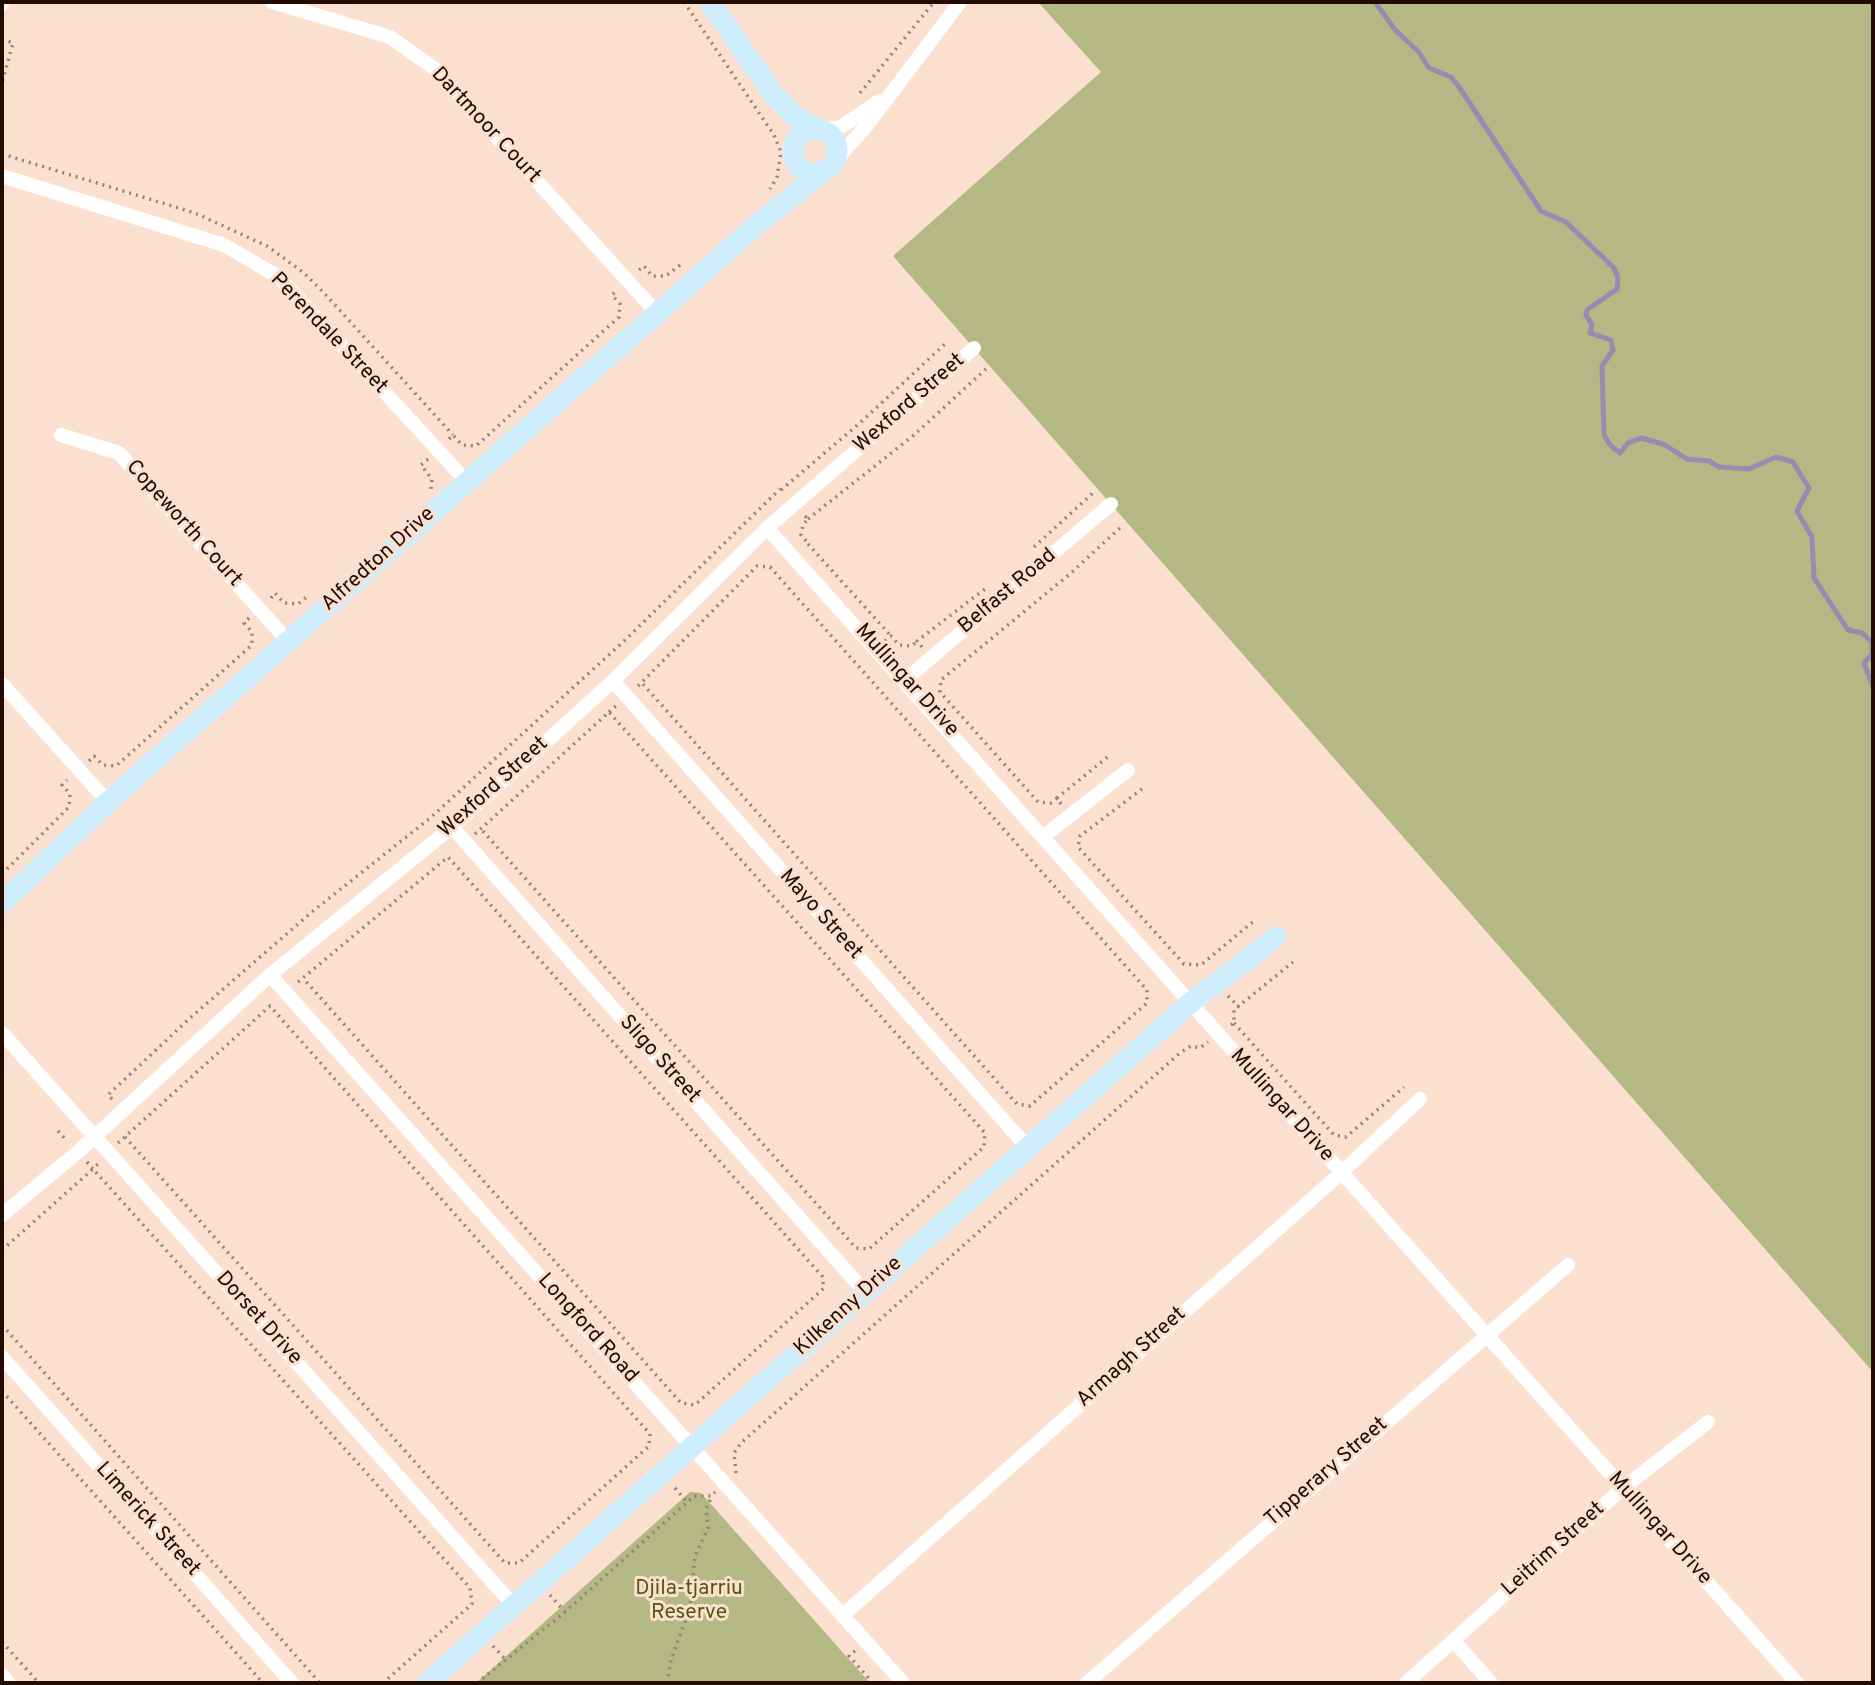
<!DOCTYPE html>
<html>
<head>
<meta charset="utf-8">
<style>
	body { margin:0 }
	#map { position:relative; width:1875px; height:1685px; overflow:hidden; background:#fbe0d0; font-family:Overpass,sans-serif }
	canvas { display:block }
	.frame { position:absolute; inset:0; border:4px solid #220b00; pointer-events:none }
</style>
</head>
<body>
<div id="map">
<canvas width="1875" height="1685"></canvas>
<div class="frame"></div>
</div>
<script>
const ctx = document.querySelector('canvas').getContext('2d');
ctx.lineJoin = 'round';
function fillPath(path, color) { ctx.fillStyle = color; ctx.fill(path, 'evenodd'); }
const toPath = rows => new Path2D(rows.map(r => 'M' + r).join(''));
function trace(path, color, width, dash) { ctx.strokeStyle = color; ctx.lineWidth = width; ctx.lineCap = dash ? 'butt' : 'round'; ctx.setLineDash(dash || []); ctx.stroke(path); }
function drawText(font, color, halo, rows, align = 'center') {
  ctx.font = font + ' Overpass,sans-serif'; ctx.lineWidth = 6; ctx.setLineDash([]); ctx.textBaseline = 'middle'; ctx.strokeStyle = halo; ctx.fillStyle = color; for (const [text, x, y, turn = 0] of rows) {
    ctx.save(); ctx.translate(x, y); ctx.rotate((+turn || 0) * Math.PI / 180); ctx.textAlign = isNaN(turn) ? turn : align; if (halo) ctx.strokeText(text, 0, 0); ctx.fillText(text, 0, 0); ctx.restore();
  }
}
fillPath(toPath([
	[1038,2,1873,2,1873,1372,893,256,1101,72],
	[690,1492,701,1493,870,1683,476,1683]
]), '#b3b884');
trace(toPath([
	[1375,2,1396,31,1418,51,1429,68,1451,77,1459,87,1541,211,1566,222,1614,268,1618,278,1617,289,1587,310,1586,315,1592,325,1590,333,1611,340,1613,350,1602,366,1604,435,1611,446,1620,453,1628,443,1641,438,1663,444,1687,459,1709,461,1719,467,1749,469,1776,457,1793,462,1809,488,1797,511,1812,537,1814,578,1848,630,1862,633,1872,642,1872,654,1864,663,1873,687]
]), '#988ab0', 5);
trace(toPath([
	[684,2,774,135,781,152,777,177,770,189],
	[2,39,13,43,2,83],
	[860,93,934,2],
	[2,154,195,213,267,246,304,273,325,294,453,435],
	[639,270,644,266,652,276,666,276,684,262],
	[449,439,453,435,462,445,476,446,619,317,620,304,612,295,618,290],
	[428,459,421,465,432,479,431,489],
	[781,490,861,422,945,344],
	[805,516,808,519,803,525,801,535,808,543],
	[808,519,914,435,986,369],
	[808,544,891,636],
	[1034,547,1094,492],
	[271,598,275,593,284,603,298,604,309,595],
	[885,641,891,636,899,645,912,646,917,641],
	[922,647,917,641,985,589],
	[638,686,757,566,770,567,1147,990,1147,1003,1030,1106,1017,1104,642,683],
	[609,712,617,705],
	[89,761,94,756,103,765,116,766,252,645,252,632,244,623,250,617],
	[1142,789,1080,836,1078,847,1184,964,1201,965,1255,920],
	[1057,798,1051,803,1038,802,940,692,941,680,1071,573,1122,526],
	[1061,804,1057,798,1110,755],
	[475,834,609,712,985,1133,984,1147,869,1249,856,1248,481,829],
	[2,874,69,807,70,794,62,785,67,780],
	[298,982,448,857,822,1276,824,1288,695,1405,681,1403,303,978],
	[1228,996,1239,1007],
	[1234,1023,1334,1135,1346,1137,1404,1087],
	[1231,1025,1234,1023,1234,1010,1293,962],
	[112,1099,108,1095,190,1018,313,911,429,819,623,642,780,489],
	[58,1131,67,1141],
	[118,1143,137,1126,270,1006,650,1434,649,1446,519,1563,505,1563,125,1137],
	[87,1162,93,1169,98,1164],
	[2,1250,93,1169,470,1588,472,1604,383,1683],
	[2,1325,320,1683],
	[2,1391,263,1683],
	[736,1473,734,1453,741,1443,1181,1052,1191,1046,1200,1048,1208,1042],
	[675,1488,687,1502],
	[550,1595,565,1612],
	[2,1642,39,1683],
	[493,1646,506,1660],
	[855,1651,849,1656,873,1683],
	[477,1683,565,1612,694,1496,712,1496,715,1492],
	[667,1683,671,1660,690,1608,695,1556,708,1528,706,1509,712,1496]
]), '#998072', 3.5, [2, 5]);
trace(toPath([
	[272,2,390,37,435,69,657,313],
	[2,4,2,2],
	[822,130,841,127,879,101],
	[835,161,868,124,960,2],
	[2,176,224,245,279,277,467,482],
	[61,435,119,453,288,641],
	[767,528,1797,1683],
	[905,680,1111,504],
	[613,681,1028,1148],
	[2,684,108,802],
	[452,827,866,1293],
	[1044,836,1128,770],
	[270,975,903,1683],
	[2,1033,514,1606],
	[2,1215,78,1152,270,975,452,827,613,681,767,528,974,348],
	[2,1357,292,1683],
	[842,1616,1341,1173,1420,1099],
	[1453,1640,1491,1683],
	[2,1675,9,1683],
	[1087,1683,1568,1265],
	[1406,1683,1623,1488,1708,1422]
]), '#fff', 14);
trace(toPath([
	[710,2,773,94,796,117,819,129],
	'793 151a22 22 0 1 1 44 0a22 22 0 1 1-44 0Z',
	[2,903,108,802,467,482,760,222,825,170],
	[427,1683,1189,1004,1276,937]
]), '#ceeefe', 21);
drawText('21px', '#220b00', '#fbe0d0', [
	["Dartmoor Court",485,126,47],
	["Perendale Street",328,334,46],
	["Wexford Street",910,404,-41],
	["Copeworth Court",183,524,48],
	["Alfredton Drive",379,560,-42],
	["Belfast Road",1008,592,-40],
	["Mullingar Drive",906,681,48],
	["Wexford Street",494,788,-42],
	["Mayo Street",820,915,48],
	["Sligo Street",659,1060,48],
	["Mullingar Drive",1281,1106,48],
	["Kilkenny Drive",849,1307,-42],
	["Dorset Drive",258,1319,48],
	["Longford Road",587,1329,48],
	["Armagh Street",1132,1358,-42],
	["Tipperary Street",1327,1473,-41],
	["Limerick Street",147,1520,48],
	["Mullingar Drive",1659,1529,48],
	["Leitrim Street",1554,1550,-42]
]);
drawText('21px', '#53570e', '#fbe0d0', [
	["Djila-tjarriu",689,1590],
	["Reserve",689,1614]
]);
</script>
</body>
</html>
